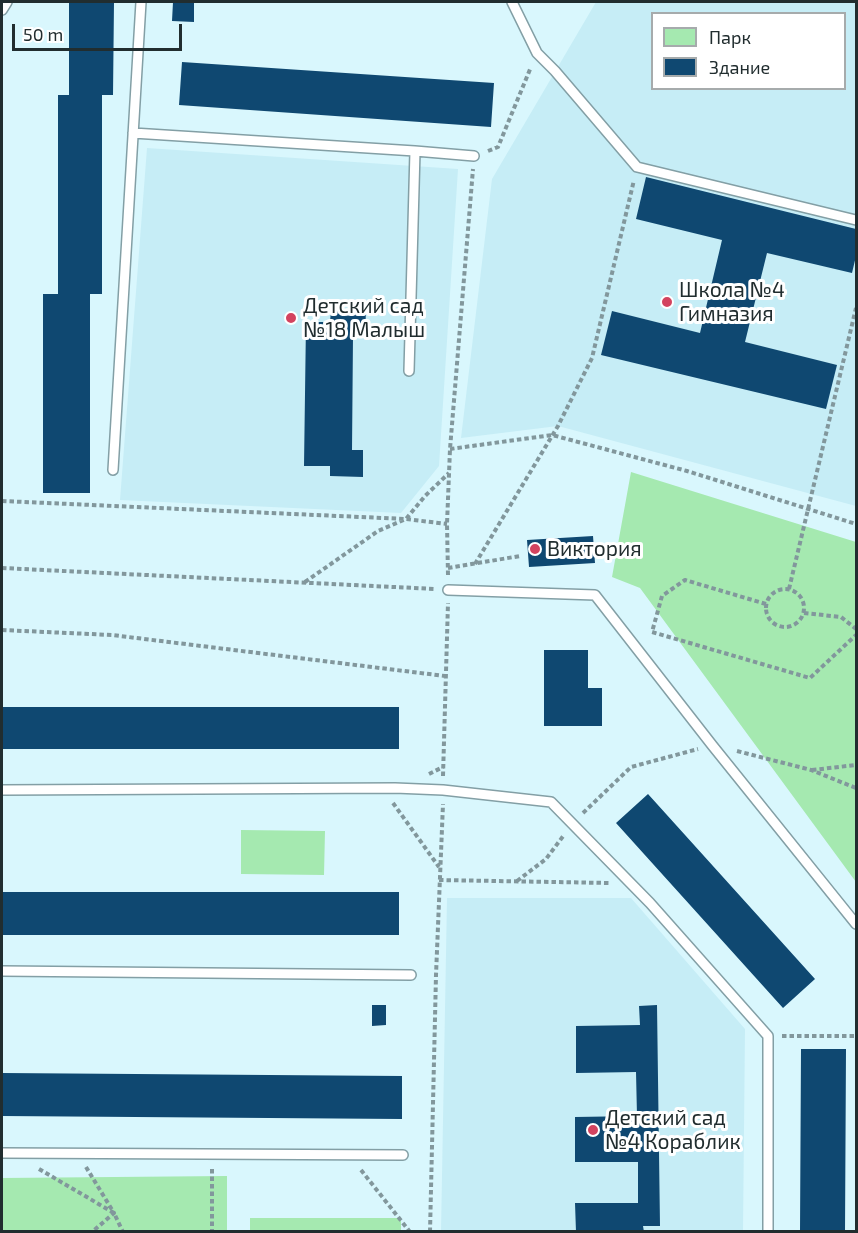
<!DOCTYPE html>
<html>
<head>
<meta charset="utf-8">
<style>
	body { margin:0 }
	#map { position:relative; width:858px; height:1233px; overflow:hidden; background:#d9f7fd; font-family:"Exo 2",sans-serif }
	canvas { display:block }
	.frame { position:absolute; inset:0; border:3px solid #212d2f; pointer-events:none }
	.legend { position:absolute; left:651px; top:12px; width:195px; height:78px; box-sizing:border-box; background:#fff; border:2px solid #a6abac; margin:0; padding:8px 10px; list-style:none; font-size:18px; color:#212d2f }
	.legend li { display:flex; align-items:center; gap:12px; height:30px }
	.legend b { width:30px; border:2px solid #a6abac }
	.scale { position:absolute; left:12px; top:24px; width:170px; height:27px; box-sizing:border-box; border:3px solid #212d2f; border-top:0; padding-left:8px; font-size:18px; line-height:21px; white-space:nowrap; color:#212d2f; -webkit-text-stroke:4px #fff; paint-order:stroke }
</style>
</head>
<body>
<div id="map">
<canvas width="858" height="1233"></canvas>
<div class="frame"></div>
<ul class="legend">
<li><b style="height:16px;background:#a5e9b0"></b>Парк</li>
<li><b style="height:16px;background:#0f4871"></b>Здание</li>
</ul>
<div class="scale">50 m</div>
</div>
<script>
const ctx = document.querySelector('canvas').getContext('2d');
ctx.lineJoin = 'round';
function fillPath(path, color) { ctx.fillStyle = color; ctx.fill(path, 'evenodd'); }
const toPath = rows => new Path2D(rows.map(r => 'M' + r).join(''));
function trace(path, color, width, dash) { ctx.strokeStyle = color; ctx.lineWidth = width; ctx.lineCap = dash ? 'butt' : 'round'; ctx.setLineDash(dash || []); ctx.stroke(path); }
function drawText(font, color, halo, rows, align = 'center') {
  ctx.font = font + ' "Exo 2",sans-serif'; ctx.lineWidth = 6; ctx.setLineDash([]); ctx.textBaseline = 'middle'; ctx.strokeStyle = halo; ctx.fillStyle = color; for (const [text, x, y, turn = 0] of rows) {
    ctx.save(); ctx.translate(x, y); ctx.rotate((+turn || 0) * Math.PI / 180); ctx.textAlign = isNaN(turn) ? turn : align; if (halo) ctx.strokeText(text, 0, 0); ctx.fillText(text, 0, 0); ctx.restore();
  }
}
fillPath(toPath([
	[596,2,856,2,856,506,558,426,461,438,492,179],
	[652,14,844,14,844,88,652,88],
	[147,148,458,169,439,466,401,513,120,500],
	[447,898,631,898,745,1029,743,1231,441,1232]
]), '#c6edf6');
fillPath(toPath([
	[631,472,856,542,856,882,640,588,612,577],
	[241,830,325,831,324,875,241,874],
	[227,1176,227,1231,2,1231,2,1178],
	[250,1218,401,1218,401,1231,250,1231]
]), '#a5e9b0');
fillPath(toPath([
	[69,2,114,2,113,95,102,95,102,294,90,294,90,493,43,493,43,294,58,294,58,95,69,95],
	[173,2,194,2,194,22,172,21],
	[182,62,494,83,491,127,179,105],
	[646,177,856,229,856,256,852,273,767,253,745,342,837,365,826,409,601,355,612,311,700,333,722,240,636,219],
	[331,310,366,310,365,336,353,336,352,450,363,450,363,477,330,476,330,466,304,466,306,322,330,322],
	[593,536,595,563,529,567,527,540],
	[544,650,588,650,588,688,602,688,602,726,544,726],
	[2,707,399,707,399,749,2,749],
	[648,794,815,979,783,1008,616,823],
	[2,892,399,892,399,935,2,935],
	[372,1005,386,1005,386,1025,372,1026],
	[657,1005,660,1226,643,1226,644,1232,576,1232,575,1203,638,1203,638,1162,575,1162,575,1117,637,1116,636,1072,576,1073,576,1026,640,1025,639,1006],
	[801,1049,846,1049,845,1232,800,1232],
	[2,1073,402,1076,402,1119,2,1116]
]), '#0f4871');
const service = toPath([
	[512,2,537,53,555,71,637,167,856,220],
	[2,10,7,2],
	[133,133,415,151,474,156],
	[409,371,415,151],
	[113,470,141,2],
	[448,590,595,595,712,745,856,924],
	[2,790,395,788,443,790,551,802,650,903,768,1036,768,1232],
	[2,971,411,975],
	[2,1153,403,1155]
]);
trace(service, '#839fa5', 12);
trace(toPath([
	[488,151,498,147,531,67],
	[450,449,552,435,687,471,856,524],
	[2,501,406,519,425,496,449,473],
	[475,564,558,426,592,358,634,180],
	[2,568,435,589],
	[448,568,520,556],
	[448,575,447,524,450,449,473,169],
	[305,582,378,531,406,519,447,524],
	'766 608a19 19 0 1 1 38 0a19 19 0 1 1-38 0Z',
	[789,589,856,308],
	[766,604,685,580,662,596,652,632,810,678,856,635],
	[804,613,841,617,856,629],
	[2,630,112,635,445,676],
	[737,751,811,770,856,788],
	[812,770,856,765],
	[429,774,443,767],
	[443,776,448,603],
	[393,803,439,867],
	[583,813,631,767,698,749],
	[439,880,610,883],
	[517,881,546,859,564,835],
	[782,1036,856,1036],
	[86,1167,114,1213,92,1232],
	[39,1169,114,1213,123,1232],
	[212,1169,212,1232],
	[361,1170,410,1232],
	[430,1232,436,975,443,804]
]), '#82979c', 4, [4.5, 3]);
trace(service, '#fff', 9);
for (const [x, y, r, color] of [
	[667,302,6,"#d3435f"],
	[291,318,6,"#d3435f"],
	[535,549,6,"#d3435f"],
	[593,1130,6,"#d3435f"]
]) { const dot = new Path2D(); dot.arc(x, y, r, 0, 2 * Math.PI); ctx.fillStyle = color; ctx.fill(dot); trace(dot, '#fff', 2); }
drawText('21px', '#212d2f', '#fff', [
	["Школа №4",679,290],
	["Гимназия",679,314],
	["Детский сад",303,306],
	["№18 Малыш",303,330],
	["Виктория",547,549],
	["Детский сад",605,1118],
	["№4 Кораблик",605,1142]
], 'left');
</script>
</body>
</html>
